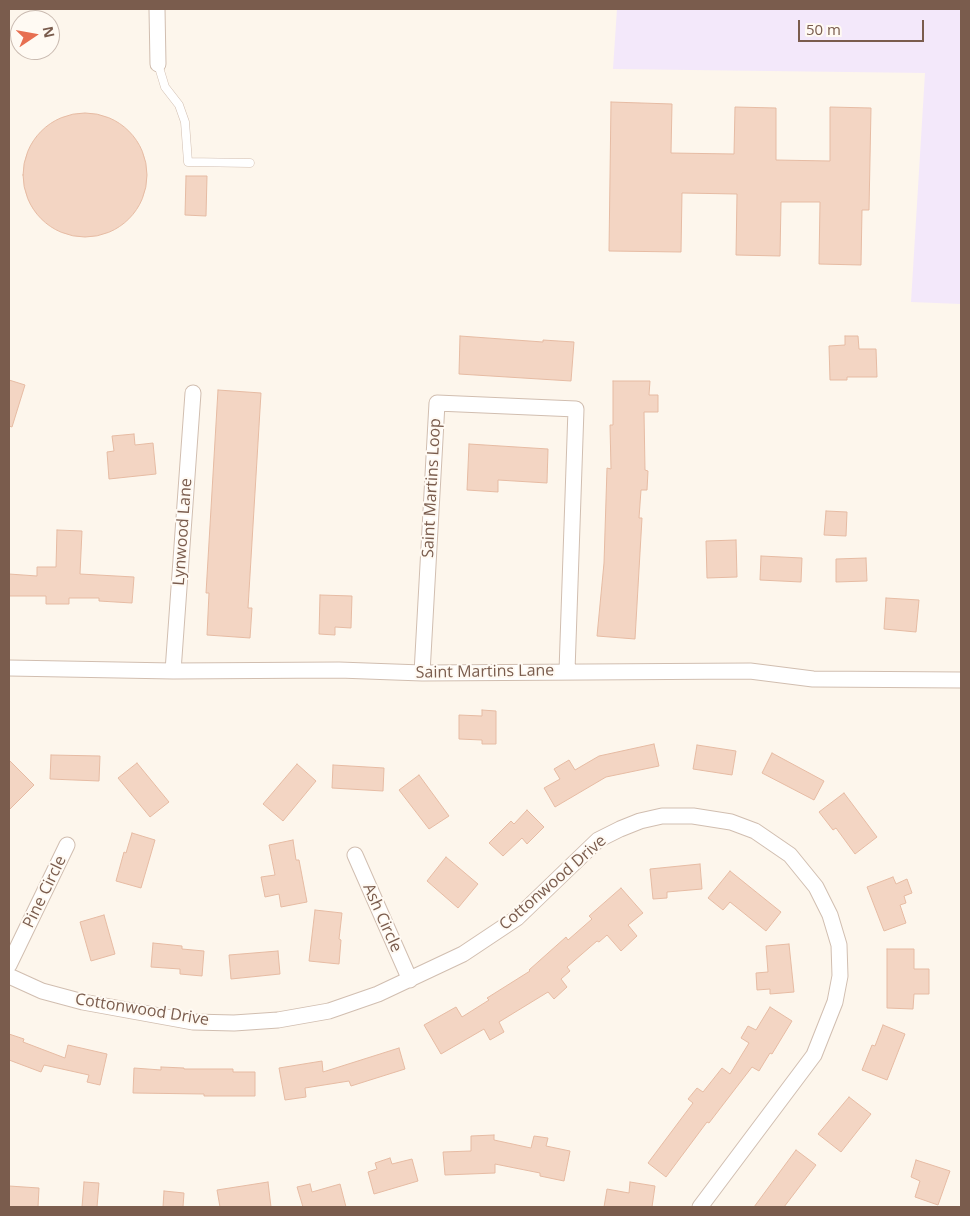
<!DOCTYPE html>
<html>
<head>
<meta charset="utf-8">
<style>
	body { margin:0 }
	#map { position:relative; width:970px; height:1216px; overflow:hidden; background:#fdf6ec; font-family:"Open Sans",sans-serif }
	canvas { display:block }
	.frame { position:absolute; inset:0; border:10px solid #7a5c4d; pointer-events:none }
	.north { position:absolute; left:10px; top:10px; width:50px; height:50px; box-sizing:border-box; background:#fffaf3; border:1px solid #cabbb1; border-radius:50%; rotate:78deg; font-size:14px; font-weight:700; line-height:20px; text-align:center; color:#7a5c4d }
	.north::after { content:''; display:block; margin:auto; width:18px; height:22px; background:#e76f51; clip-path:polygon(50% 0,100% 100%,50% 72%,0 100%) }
	.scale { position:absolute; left:798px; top:20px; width:126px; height:22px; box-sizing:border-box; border:2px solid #7a5c4d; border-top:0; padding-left:6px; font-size:15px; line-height:18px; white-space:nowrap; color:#7a5c4d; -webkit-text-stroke:4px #fffaf3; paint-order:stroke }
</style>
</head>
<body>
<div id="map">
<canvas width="970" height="1216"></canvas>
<div class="frame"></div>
<div class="north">N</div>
<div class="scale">50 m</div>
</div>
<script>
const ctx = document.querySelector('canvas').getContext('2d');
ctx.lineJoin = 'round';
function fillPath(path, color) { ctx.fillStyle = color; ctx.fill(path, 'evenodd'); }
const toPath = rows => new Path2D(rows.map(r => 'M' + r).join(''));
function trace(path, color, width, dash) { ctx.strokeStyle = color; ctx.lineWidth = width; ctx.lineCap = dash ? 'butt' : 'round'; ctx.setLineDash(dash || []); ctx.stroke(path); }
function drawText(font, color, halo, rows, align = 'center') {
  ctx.font = font + ' "Open Sans",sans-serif'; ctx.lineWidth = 4; ctx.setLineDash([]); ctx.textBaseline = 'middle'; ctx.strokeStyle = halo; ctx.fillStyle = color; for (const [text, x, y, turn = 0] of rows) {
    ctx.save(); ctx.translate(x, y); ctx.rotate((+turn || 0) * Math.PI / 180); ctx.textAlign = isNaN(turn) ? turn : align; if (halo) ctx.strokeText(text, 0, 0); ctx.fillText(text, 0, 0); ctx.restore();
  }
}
fillPath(toPath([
	[617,9,961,9,961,304,911,302,925,73,613,69]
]), '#f3e8fa');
const building = toPath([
	[611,102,672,104,671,153,734,154,735,107,776,108,776,160,830,161,830,107,871,108,869,210,862,210,861,265,819,264,820,202,781,202,780,256,736,255,737,194,682,193,681,252,609,251,611,102],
	'23 175a62 62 0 1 1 124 0a62 62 0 1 1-124 0Z',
	[186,176,207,176,206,216,185,215,186,176],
	[460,336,543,342,543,340,574,342,571,381,459,374,460,336],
	[845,336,858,336,859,349,876,349,877,377,847,377,847,380,830,380,829,346,845,345,845,336],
	[9,380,25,385,12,427,9,426,9,380],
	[613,381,650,381,649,395,658,395,658,412,644,412,645,470,648,471,647,490,641,490,639,518,642,518,635,639,597,636,604,563,607,468,611,469,610,425,613,425,613,381],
	[218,390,261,393,248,608,252,608,250,638,207,635,209,593,206,593,218,390],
	[134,434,135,445,153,443,156,474,109,479,107,452,114,451,112,436,134,434],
	[469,444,548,449,547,483,498,480,498,492,467,490,469,444],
	[826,511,847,512,846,536,824,535,826,511],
	[57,530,82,531,80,574,134,577,132,603,99,601,99,598,69,598,69,604,46,604,46,596,9,596,9,574,37,576,37,567,56,567,57,530],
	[736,540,737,577,707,578,706,541,736,540],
	[761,556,802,558,801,582,760,580,761,556],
	[866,558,867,581,836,582,836,559,866,558],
	[320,595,352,596,351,628,335,627,335,635,319,634,320,595],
	[886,598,919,600,916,632,884,629,886,598],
	[482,710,496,711,496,744,482,744,482,740,459,739,459,715,482,716,482,710],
	[654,744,659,766,606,777,555,807,544,788,560,779,554,769,569,760,575,770,599,756,654,744],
	[697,745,736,751,732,775,693,769,697,745],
	[772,753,824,781,814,800,762,773,772,753],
	[51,755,100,756,99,781,50,779,51,755],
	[9,760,34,785,9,810,9,760],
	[137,763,169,802,150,817,118,778,137,763],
	[297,764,316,781,283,821,263,804,297,764],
	[333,765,384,768,383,791,332,788,333,765],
	[419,775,449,816,429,829,399,790,419,775],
	[844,793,877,837,855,854,836,828,833,830,819,812,844,793],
	[527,810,544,827,527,844,522,838,503,856,489,843,511,821,514,824,527,810],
	[132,833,155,840,141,888,116,881,124,852,126,853,132,833],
	[293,840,296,860,299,860,307,902,281,907,279,894,265,897,261,877,275,875,269,845,293,840],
	[446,857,478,884,458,908,427,881,446,857],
	[700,864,702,889,667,892,667,898,653,899,650,869,700,864],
	[730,871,781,912,766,931,730,902,723,910,708,898,730,871],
	[893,877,896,884,907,879,912,893,904,896,906,903,900,905,906,923,884,931,867,887,893,877],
	[621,888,643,913,628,925,637,936,621,951,607,935,599,942,597,941,567,967,570,971,561,979,567,987,554,999,548,992,499,1022,504,1032,490,1040,484,1029,441,1054,424,1025,456,1007,462,1017,489,1000,487,998,530,971,529,970,566,937,568,940,592,919,589,916,621,888],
	[315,910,342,913,339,939,341,940,339,964,309,961,315,910],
	[104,915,115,954,91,961,80,922,104,915],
	[153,943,182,946,182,949,204,951,202,976,180,974,180,969,151,967,153,943],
	[789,944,794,992,770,994,770,989,757,990,756,973,768,972,766,946,789,944],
	[887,949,914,949,914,969,929,969,929,994,914,994,913,1009,887,1008,887,949],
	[278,951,280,974,231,979,229,955,278,951],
	[770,1007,792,1021,772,1054,770,1053,759,1071,752,1067,709,1123,707,1122,666,1177,648,1163,693,1103,688,1099,697,1088,703,1092,722,1068,730,1074,749,1043,741,1038,748,1026,756,1030,770,1007],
	[883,1025,905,1034,887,1080,862,1070,872,1045,875,1046,883,1025],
	[9,1034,24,1039,23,1042,65,1058,68,1045,107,1054,100,1085,87,1082,89,1075,44,1065,41,1072,9,1060,9,1034],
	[399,1048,405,1069,351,1086,349,1081,305,1088,306,1097,285,1100,279,1068,322,1061,323,1072,399,1048],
	[161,1067,184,1068,184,1069,233,1069,233,1072,255,1072,255,1096,204,1096,204,1094,133,1093,134,1068,161,1070,161,1067],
	[849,1097,871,1114,841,1152,818,1134,849,1097],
	[494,1135,494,1140,531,1148,534,1136,548,1138,546,1146,570,1151,564,1181,540,1176,540,1173,495,1164,495,1173,445,1175,443,1152,471,1151,471,1136,494,1135],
	[796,1150,816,1165,784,1207,754,1207,796,1150],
	[390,1158,392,1164,412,1159,418,1181,374,1194,368,1172,377,1169,375,1163,390,1158],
	[916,1160,950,1171,938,1205,915,1197,920,1181,911,1177,916,1160],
	[84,1182,99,1183,97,1207,82,1207,84,1182],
	[268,1182,271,1207,220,1207,217,1190,268,1182],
	[630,1182,655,1186,652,1207,604,1207,607,1189,629,1193,630,1182],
	[310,1184,312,1192,340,1184,346,1207,303,1207,297,1187,310,1184],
	[9,1186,39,1188,38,1207,9,1207,9,1186],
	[164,1191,184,1193,183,1207,163,1207,164,1191]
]);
fillPath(building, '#f3d5c3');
trace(building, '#e6bba3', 1);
const lane = toPath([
	[158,64,165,87,179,105,185,122,188,162,250,163]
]);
const street = toPath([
	[157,9,158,64],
	[9,668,173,671,339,670,422,673,750,671,813,679,961,680],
	[173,671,193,393],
	[422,673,437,403,576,409,567,671],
	[355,855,410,980],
	[9,965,67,845],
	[9,976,42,991,83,1002,193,1022,234,1023,278,1020,329,1011,378,994,463,954,517,918,598,840,620,829,640,821,662,816,693,816,731,822,755,831,790,855,816,887,830,915,839,945,840,976,835,1002,814,1055,700,1207]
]);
trace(lane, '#d1beb0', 9);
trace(street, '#d1beb0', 17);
trace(lane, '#fff', 8);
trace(street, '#fff', 15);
drawText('16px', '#7a5c4d', '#fffaf3', [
	["Saint Martins Loop",432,488,-87],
	["Lynwood Lane",183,532,-86],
	["Saint Martins Lane",485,672,-1],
	["Cottonwood Drive",553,883,-41],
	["Pine Circle",45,892,-64],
	["Ash Circle",382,918,66],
	["Cottonwood Drive",142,1010,9]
]);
</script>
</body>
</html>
